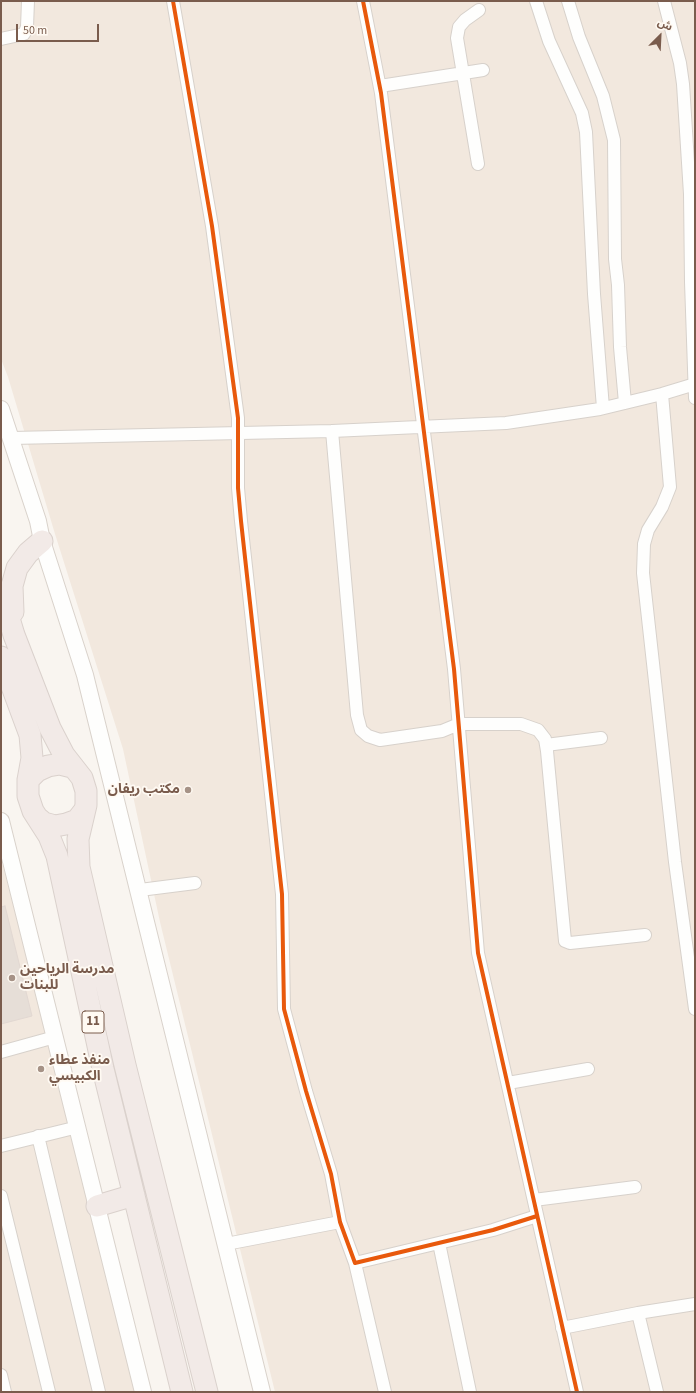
<!DOCTYPE html>
<html>
<head>
<meta charset="utf-8">
<style>
	body { margin:0 }
	#map { position:relative; width:696px; height:1393px; overflow:hidden; background:#f9f5f0; font-family:"Source Sans 3","Noto Sans Arabic",sans-serif }
	canvas { display:block }
	.frame { position:absolute; inset:0; border:2px solid #7a5c4d; pointer-events:none }
	.north { position:absolute; left:640px; top:16px; width:40px; height:40px; -webkit-text-stroke:3px #fffaf3; paint-order:stroke; rotate:24deg; font-size:11px; font-weight:700; line-height:16px; text-align:center; color:#7a5c4d }
	.north::after { content:''; display:block; margin:auto; width:14px; height:18px; background:#7a5c4d; clip-path:polygon(50% 0,100% 100%,50% 72%,0 100%) }
	.scale { position:absolute; left:16px; top:24px; width:83px; height:18px; box-sizing:border-box; border:2px solid #7a5c4d; border-top:0; padding-left:5px; font-size:12px; line-height:14px; white-space:nowrap; color:#7a5c4d; -webkit-text-stroke:3px #fffaf3; paint-order:stroke }
</style>
</head>
<body>
<div id="map">
<canvas width="696" height="1393"></canvas>
<div class="frame"></div>
<div class="north">ش</div>
<div class="scale">50 m</div>
</div>
<script>
const ctx = document.querySelector('canvas').getContext('2d');
ctx.lineJoin = 'round';
function fillPath(path, color) { ctx.fillStyle = color; ctx.fill(path, 'evenodd'); }
const toPath = rows => new Path2D(rows.map(r => 'M' + r).join(''));
function trace(path, color, width, dash) { ctx.strokeStyle = color; ctx.lineWidth = width; ctx.lineCap = dash ? 'butt' : 'round'; ctx.setLineDash(dash || []); ctx.stroke(path); }
function drawText(font, color, halo, rows, align = 'center') {
  ctx.font = font + ' "Source Sans 3","Noto Sans Arabic",sans-serif'; ctx.lineWidth = 3.5; ctx.setLineDash([]); ctx.textBaseline = 'middle'; ctx.strokeStyle = halo; ctx.fillStyle = color; for (const [text, x, y, turn = 0] of rows) {
    ctx.save(); ctx.translate(x, y); ctx.rotate((+turn || 0) * Math.PI / 180); ctx.textAlign = isNaN(turn) ? turn : align; if (halo) ctx.strokeText(text, 0, 0); ctx.fillText(text, 0, 0); ctx.restore();
  }
}
fillPath(toPath([
	[1,1,695,1,695,1392,275,1392,160,922,123,749,55,534,8,377,1,359],
	[1,859,140,1372,144,1392,1,1392]
]), '#f2e8de');
const building = toPath([
	[5,906,32,1016,1,1024,1,907,5,906]
]);
fillPath(building, '#e6ded7');
trace(building, '#e2d8d2', 1);
const street = toPath([
	[173,1,212,226,238,418,238,488,241,521,282,894,284,1009,306,1091,331,1174,340,1222,355,1263,493,1230,537,1216],
	[363,1,381,93,454,669,478,953,577,1392],
	[536,1,549,41,582,113,586,132,594,294,603,408],
	[568,1,579,37,603,96,614,140,615,259,618,285,620,347,625,403],
	[664,1,680,63,683,84,690,194,691,282,695,398],
	[1,39,24,34,27,27,28,1],
	[380,86,483,70],
	[478,164,457,38,459,27,465,20,479,10],
	[662,394,670,487,662,507,648,530,644,544,643,573,675,862,695,1009],
	[332,431,357,715,361,730,368,736,380,740,442,731,459,724,521,724,538,730,545,739,547,751,565,941,570,943,645,935],
	[12,438,332,431,506,423,600,409,662,394,695,384],
	[546,745,601,738],
	[140,890,195,883],
	[1,1052,55,1037],
	[508,1083,588,1069],
	[38,1136,99,1392],
	[1,1146,78,1127],
	[1,1196,49,1392],
	[534,1200,635,1187],
	[439,1243,470,1392],
	[226,1244,340,1222],
	[355,1263,385,1392],
	[638,1313,657,1392],
	[562,1328,638,1313,695,1304],
	[1,1375,5,1392]
]);
const secondary = toPath([
	[1,409,38,521,42,541,85,675,262,1392],
	[1,821,143,1392]
]);
const highway = toPath([
	[1,592,14,635,50,728,64,755,82,778,86,791,86,805,78,839,79,867,125,1065,207,1392],
	[13,612,12,586,17,568,28,553,42,541],
	[1,657,30,735,32,758,28,780,28,796,33,811,49,836,57,856,103,1069,182,1392],
	[28,780,37,771,48,766,60,764,72,767],
	[38,818,44,823,55,826,66,824,77,820,84,811],
	[97,1206,134,1195]
]);
trace(street, '#d7d1cb', 14);
trace(secondary, '#d9d2cb', 18);
trace(highway, '#dad1cc', 23);
trace(street, '#fefefd', 12);
trace(secondary, '#fefefd', 16);
trace(highway, '#f2eae7', 21);
trace(toPath([
	[173,1,212,226,238,418,238,488,241,521,282,894,284,1009,306,1091,331,1174,340,1222,355,1263,493,1230,537,1216],
	[363,1,381,93,454,669,478,953,577,1392]
]), '#e8590c', 4);
for (const [x, y, r, color] of [
	[188,790,4,"#a69286"],
	[12,978,4,"#a69286"],
	[41,1069,4,"#a69286"]
]) { const dot = new Path2D(); dot.arc(x, y, r, 0, 2 * Math.PI); ctx.fillStyle = color; ctx.fill(dot); trace(dot, '#fffaf3', 1.5); }
for (const [x, y, w] of [
	[93,1022,22]
]) { const box = new Path2D(); box.roundRect(x - w / 2, y - 11, w, 22, 3); ctx.fillStyle = '#fffaf3'; ctx.fill(box); trace(box, '#7a5c4d', 1); }
drawText('bold 13px', '#7a5c4d', null, [
	["11",93,1022]
]);
drawText('bold 14px', '#7a5c4d', '#fffaf3', [
	["مكتب ريفان",180,790,"right"],
	["مدرسة الرياحين",20,970],
	["للبنات",20,986],
	["منفذ عطاء",49,1061],
	["الكبيسي",49,1077]
], 'left');
</script>
</body>
</html>
